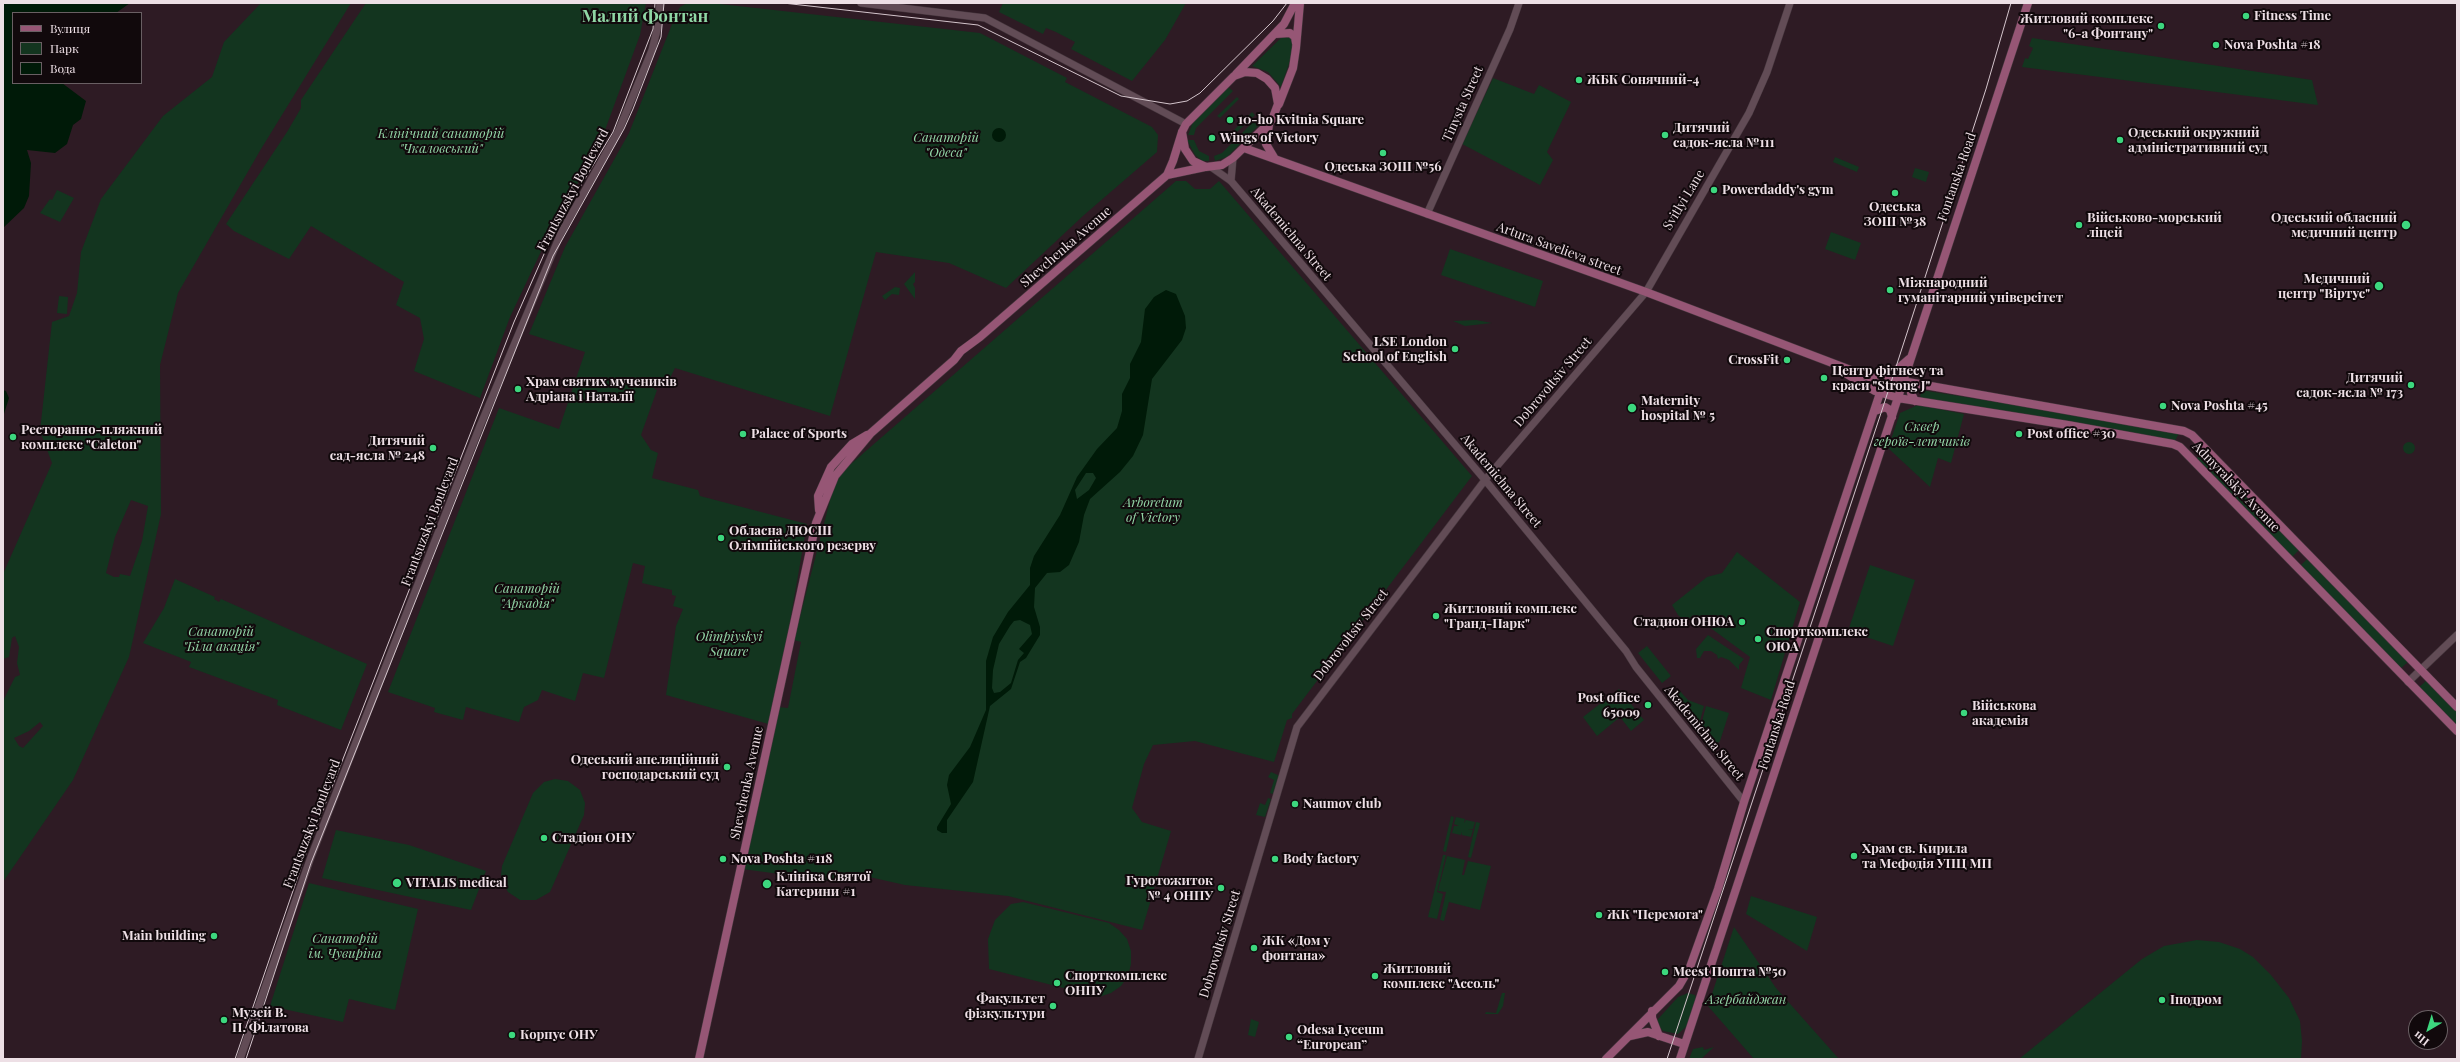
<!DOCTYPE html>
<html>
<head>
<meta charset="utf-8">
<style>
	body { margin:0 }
	#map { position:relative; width:2460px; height:1062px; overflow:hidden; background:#2e1b24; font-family:"Playfair Display",serif }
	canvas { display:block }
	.frame { position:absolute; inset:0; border:4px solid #eddfe5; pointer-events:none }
	.legend { position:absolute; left:12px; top:12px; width:130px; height:72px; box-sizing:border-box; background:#11090c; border:1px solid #695f63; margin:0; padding:5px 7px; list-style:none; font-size:12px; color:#eddfe5 }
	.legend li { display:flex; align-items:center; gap:8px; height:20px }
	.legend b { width:20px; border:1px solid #695f63 }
	.north { position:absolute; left:2408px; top:1010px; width:40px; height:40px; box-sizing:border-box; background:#11090c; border:1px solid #695f63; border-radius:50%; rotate:218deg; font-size:11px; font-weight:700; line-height:16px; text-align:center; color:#eddfe5 }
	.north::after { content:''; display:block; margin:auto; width:14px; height:18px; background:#3cd77e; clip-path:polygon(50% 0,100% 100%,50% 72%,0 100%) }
</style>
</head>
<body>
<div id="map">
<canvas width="2460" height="1062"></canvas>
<div class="frame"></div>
<ul class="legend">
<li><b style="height:5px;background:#965675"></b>Вулиця</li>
<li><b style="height:11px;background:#13351f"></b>Парк</li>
<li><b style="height:11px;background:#001a08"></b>Вода</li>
</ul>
<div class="north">Пн</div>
</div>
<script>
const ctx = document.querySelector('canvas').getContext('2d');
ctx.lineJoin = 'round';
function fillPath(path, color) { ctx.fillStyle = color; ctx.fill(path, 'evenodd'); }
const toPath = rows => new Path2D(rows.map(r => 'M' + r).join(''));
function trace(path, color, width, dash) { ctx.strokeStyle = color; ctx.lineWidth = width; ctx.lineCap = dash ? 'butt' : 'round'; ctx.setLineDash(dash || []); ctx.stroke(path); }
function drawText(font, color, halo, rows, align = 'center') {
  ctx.font = font + ' "Playfair Display",serif'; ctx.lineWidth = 4; ctx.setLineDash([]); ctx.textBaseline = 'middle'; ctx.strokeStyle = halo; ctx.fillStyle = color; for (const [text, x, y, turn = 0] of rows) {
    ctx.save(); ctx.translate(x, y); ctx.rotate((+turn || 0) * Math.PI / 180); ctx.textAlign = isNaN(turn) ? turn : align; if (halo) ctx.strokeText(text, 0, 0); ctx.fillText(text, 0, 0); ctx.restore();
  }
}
fillPath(toPath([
	[261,3,351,3,261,149,178,293,160,365,161,514,129,657,73,780,3,882,3,701,15,677,20,675,17,663,19,647,15,636,12,638,9,657,3,659,3,574,52,463,40,431,52,322,69,316,77,293,81,252,101,199,163,116,212,77,224,42],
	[131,500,148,506,142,541,130,576,120,574,119,577,114,577,106,573,115,537],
	[40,722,43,726,23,748,19,746,14,738,29,731],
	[366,3,646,3,640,35,601,141,545,243,510,317,480,398,414,371,424,339,420,318,396,305,404,282,311,226,289,259,234,231,226,224,287,132,301,108,301,100],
	[687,3,711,3,980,33,1067,78,1065,82,1152,127,1158,135,1157,152,1084,215,1006,288,949,263,876,252,830,416,675,368,668,382,658,379,654,389,657,390,641,435,651,450,658,453,652,478,698,490,700,496,807,524,772,725,666,695,676,626,683,609,673,606,676,596,672,595,672,590,642,583,645,566,633,563,604,678,583,673,575,701,542,690,538,700,524,707,519,722,466,707,463,720,434,712,435,708,388,692,499,408,559,429,585,352,529,334,565,247,629,133,676,14,680,7],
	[1003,3,1186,3,1165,40,1132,81,1071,49,1075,42,1056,32,1046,28,1043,34,999,12],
	[1284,35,1293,38,1292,55,1281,87,1268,72,1252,66],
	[2032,38,2312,80,2318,105,2022,67,2025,58,2028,59,2033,48,2029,46],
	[1493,78,1534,94,1539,85,1571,102,1547,152,1553,160,1540,185,1462,144],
	[1228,87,1233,91,1196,128,1194,135,1188,135,1193,122],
	[1237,97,1239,99,1220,118,1217,116],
	[1252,112,1255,115,1235,134,1233,131],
	[1258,117,1262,122,1227,157,1215,161,1214,156,1222,153],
	[1187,140,1194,140,1199,151,1209,156,1209,161,1202,161,1195,155],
	[1835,157,1859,167,1857,172,1833,162],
	[1915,168,1929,172,1926,182,1912,177],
	[1176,181,1186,181,1195,189,1210,189,1219,181,1472,476,1292,714,1292,718,1287,720,1274,762,1195,741,1153,745,1144,764,1132,808,1142,822,1171,831,1142,930,1008,896,905,885,847,872,833,881,742,869,778,707,788,708,801,642,794,640,836,477],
	[57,190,74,198,60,222,40,213,50,199,52,200],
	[1831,232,1861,243,1855,260,1825,249],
	[1450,249,1543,281,1535,307,1441,275],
	[915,272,915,282,913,284,915,288,915,299,904,284],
	[895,287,900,288,899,295,892,294,885,300,882,296],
	[59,296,68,297,67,314,57,313],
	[1476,320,1492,323,1465,326,1453,321],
	[1921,390,2180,431,2175,441,1920,400],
	[1918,405,1964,414,1951,463,1938,458,1930,487,1888,448,1900,413],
	'2403 448a6 6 0 1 1 12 0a6 6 0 1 1-12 0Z',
	[2204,451,2300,549,2290,559,2195,460],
	[1737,552,1800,602,1771,700,1741,688,1750,657,1693,615,1686,622,1678,615,1672,605,1707,577,1722,573],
	[2308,558,2409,661,2399,670,2299,567],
	[1870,565,1915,580,1893,646,1848,631],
	[175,579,215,597,214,599,219,602,221,599,367,664,341,730,277,705,278,700,189,667,191,662,143,643,164,608],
	[1708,635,1744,659,1739,665,1739,670,1729,660,1721,657,1718,659,1717,655,1711,651,1704,651,1700,658,1697,658,1696,649],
	[1647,646,1671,676,1662,683,1638,653],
	[2427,680,2457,711,2457,730,2417,689],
	[1619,689,1644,720,1631,731,1620,717,1597,736,1583,717],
	[1679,690,1688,700,1704,706,1698,728,1672,696],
	[1706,706,1729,713,1720,741,1714,747,1700,729],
	[1271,772,1280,776,1273,794,1270,793,1274,780,1268,777],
	[555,779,568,781,580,790,585,803,584,815,550,892,536,900,520,900,508,892,504,885,501,875,502,866,533,793,544,782],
	[1268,798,1271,799,1265,817,1256,815,1260,803,1265,805],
	[1451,816,1454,817,1446,852,1443,851],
	[1456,817,1465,819,1464,823,1466,820,1475,822,1473,829,1468,829,1473,830,1471,837,1462,835,1462,832,1461,835,1452,833,1454,826,1459,826,1454,824],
	[1476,822,1480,823,1471,858,1468,857],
	[336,830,409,845,486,871,471,910,322,878],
	[1443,855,1446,855,1437,892,1443,894,1437,919,1428,917],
	[1447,856,1465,860,1462,875,1464,875,1468,861,1491,866,1480,910,1449,902,1444,921,1440,920,1446,892,1438,891],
	[309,883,418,909,395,1010,349,999,343,1022,270,1006],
	[1751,896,1817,917,1807,951,1746,914],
	[1023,902,1109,923,1119,930,1127,939,1131,951,1131,964,1128,976,1121,986,1111,993,1099,997,989,969,988,939,995,920,1011,904],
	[1734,927,1776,988,1839,1059,1754,1059,1708,1006],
	[2197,940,2219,942,2240,949,2253,957,2271,975,2289,998,2300,1021,2302,1041,2301,1059,2019,1059,2142,959,2164,946],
	[1502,993,1505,993,1503,1006,1498,1014,1485,1014,1486,1012,1496,1013],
	[1688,993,1695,995,1696,999,1688,1025,1678,1034,1663,1031,1657,1023,1658,1019,1678,997],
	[1251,1019,1259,1022,1255,1037,1248,1035],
	[1703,1047,1704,1050,1714,1047,1701,1059,1689,1059,1693,1049]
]), '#13351f');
fillPath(toPath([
	[3,3,130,3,116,13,13,13,13,83,62,83,86,101,81,119,73,125,67,144,55,153,27,150,31,163,29,196,24,208,3,228],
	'992 135a7 7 0 1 1 14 0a7 7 0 1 1-14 0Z',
	[1166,290,1176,294,1185,316,1186,328,1182,340,1152,379,1143,435,1133,456,1120,472,1090,499,1084,515,1079,542,1069,565,1060,572,1047,573,1035,588,1034,607,1040,627,1040,635,1026,658,1020,662,1011,689,990,706,973,782,947,820,947,833,942,833,937,830,937,827,951,804,947,785,949,775,970,747,986,710,986,661,993,637,1008,612,1030,585,1030,568,1034,556,1060,515,1077,477,1097,449,1117,428,1122,411,1122,394,1130,378,1130,364,1141,342,1145,309,1154,297],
	[1086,473,1093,473,1096,478,1089,490,1077,499,1075,490],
	[1020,620,1030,625,1032,634,1019,649,1024,653,1018,660,1011,683,1000,692,994,693,992,688,993,670,999,644,1010,626,1014,621],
	[3,390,6,391,9,398,3,417]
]), '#001a08');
const minor = toPath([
	[861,3,985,18,1186,124],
	[1211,167,1231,181,1485,480,1626,651,1636,667,1744,802],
	[1231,181,1233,158],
	[1427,214,1510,29,1519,3],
	[2408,682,2457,635],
	[240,1059,311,857,480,426,561,233,618,132,652,50,658,26,660,3],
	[1198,1059,1297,727,1485,480,1646,292,1749,113,1767,72,1790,3]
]);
const major = toPath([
	[1275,34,1290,33,1295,37,1296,43],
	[1236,74,1284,24,1295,3],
	[1279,104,1293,68,1296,48,1300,3],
	[1269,125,1266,144,1275,159],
	[1244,148,1646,292,1869,377,1891,379,2184,431,2192,435,2457,707],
	[1167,175,1205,167],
	[1845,373,1875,391,1898,398,2068,425,2173,444,2180,447,2457,731],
	[1915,401,1911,393,1914,386,1919,384],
	[1875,411,1885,407,1890,410,1892,417],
	[819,510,818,496,831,467,852,444,867,435],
	[1652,1011,1652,1018,1659,1036],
	[1630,1036,1648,1032,1684,1044],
	[699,1059,816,523,835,476,871,433,954,360,961,351,980,337,1167,175,1173,161,1182,132,1186,124,1234,76,1245,72,1257,73,1267,79,1275,88,1278,104,1272,120,1233,158,1222,165,1206,167,1193,161,1185,149,1182,132],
	[1606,1059,1679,986,1690,967,1718,889,1744,802,1880,393,1887,378,1909,359],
	[1680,1059,2028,3]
]);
trace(minor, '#45363d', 8);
trace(major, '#45363d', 9);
trace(minor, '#624c56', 7);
trace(major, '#965675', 8);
trace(toPath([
	[783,3,978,25,1121,96,1170,104,1187,101,1200,93,1273,21,1287,3],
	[235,1059,305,856,514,322,556,227,613,132,653,29,655,3],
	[246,1059,311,863,553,256,624,129,633,109,661,37,664,3],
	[1667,1059,1883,407,1986,89,2011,3]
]), '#d4c5cc', 1);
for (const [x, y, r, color] of [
	[2246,16,4,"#3cd77e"],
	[2161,26,4,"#3cd77e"],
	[2216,45,4,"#3cd77e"],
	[1579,80,4,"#3cd77e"],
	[1230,120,4,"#3cd77e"],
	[1665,135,4,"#3cd77e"],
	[1212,138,4,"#3cd77e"],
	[2120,140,4,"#3cd77e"],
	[1383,153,4,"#3cd77e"],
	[1714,190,4,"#3cd77e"],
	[1895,193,4,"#3cd77e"],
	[2079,225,4,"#3cd77e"],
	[2406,225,5,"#3cd77e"],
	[2379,286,5,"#3cd77e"],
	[1890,290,4,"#3cd77e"],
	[1455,349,4,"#3cd77e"],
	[1787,360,4,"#3cd77e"],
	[1824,378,4,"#3cd77e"],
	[2411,385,4,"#3cd77e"],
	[518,389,4,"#3cd77e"],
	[2163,406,4,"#3cd77e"],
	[1632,408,5,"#3cd77e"],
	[743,434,4,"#3cd77e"],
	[2019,434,4,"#3cd77e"],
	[13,437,4,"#3cd77e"],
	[433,448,4,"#3cd77e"],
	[721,538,4,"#3cd77e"],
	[1436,616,4,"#3cd77e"],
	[1742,622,4,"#3cd77e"],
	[1758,639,4,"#3cd77e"],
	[1648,705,4,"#3cd77e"],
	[1964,713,4,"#3cd77e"],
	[727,767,4,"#3cd77e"],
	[1295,804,4,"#3cd77e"],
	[544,838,4,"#3cd77e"],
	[1854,856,4,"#3cd77e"],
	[723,859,4,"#3cd77e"],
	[1275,859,4,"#3cd77e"],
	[397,883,5,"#3cd77e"],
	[767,884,5,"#3cd77e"],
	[1221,888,4,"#3cd77e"],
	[1599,915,4,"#3cd77e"],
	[214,936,4,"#3cd77e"],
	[1254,948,4,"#3cd77e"],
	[1665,972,4,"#3cd77e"],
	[1375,976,4,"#3cd77e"],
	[1057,983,4,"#3cd77e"],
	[2162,1000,4,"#3cd77e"],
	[1053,1006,4,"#3cd77e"],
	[224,1020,4,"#3cd77e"],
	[512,1035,4,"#3cd77e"],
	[1289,1037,4,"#3cd77e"]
]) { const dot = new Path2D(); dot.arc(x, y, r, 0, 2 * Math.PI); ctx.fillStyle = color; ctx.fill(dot); trace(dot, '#11090c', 1.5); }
drawText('bold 13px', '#eddfe5', '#11090c', [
	["Fitness Time",2254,16],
	["Житловий комплекс",2153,19,"right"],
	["\"6-а Фонтану\"",2153,34,"right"],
	["Nova Poshta #18",2224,45],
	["ЖБК Сонячний-4",1587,80],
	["10-ho Kvitnia Square",1238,120],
	["Дитячий",1673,128],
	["садок-ясла №111",1673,143],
	["Одеський окружний",2128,133],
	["адміністративний суд",2128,148],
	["Wings of Victory",1220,138],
	["Одеська ЗОШ №56",1383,167,"center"],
	["Powerdaddy's gym",1722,190],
	["Одеська",1895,207,"center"],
	["ЗОШ №38",1895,222,"center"],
	["Військово-морський",2087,218],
	["ліцей",2087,233],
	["Одеський обласний",2397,218,"right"],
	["медичний центр",2397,233,"right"],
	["Медичний",2370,279,"right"],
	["центр \"Віртус\"",2370,294,"right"],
	["Міжнародний",1898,283],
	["гуманітарний універсітет",1898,298],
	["LSE London",1447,342,"right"],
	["School of English",1447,357,"right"],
	["CrossFit",1779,360,"right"],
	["Центр фітнесу та",1832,371],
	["краси \"Strong J\"",1832,386],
	["Дитячий",2403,378,"right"],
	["садок-ясла № 173",2403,393,"right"],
	["Храм святих мучеників",526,382],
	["Адріана і Наталії",526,397],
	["Maternity",1641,401],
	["hospital № 5",1641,416],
	["Nova Poshta #45",2171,406],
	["Ресторанно-пляжний",21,430],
	["комплекс \"Caleton\"",21,445],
	["Palace of Sports",751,434],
	["Post office #30",2027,434],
	["Дитячий",425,441,"right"],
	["сад-ясла № 248",425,456,"right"],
	["Обласна ДЮСШ",729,531],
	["Олімпійського резерву",729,546],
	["Житловий комплекс",1444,609],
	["\"Гранд-Парк\"",1444,624],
	["Стадион ОНЮА",1734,622,"right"],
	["Спорткомплекс",1766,632],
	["ОЮА",1766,647],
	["Post office",1640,698,"right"],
	["65009",1640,713,"right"],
	["Військова",1972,706],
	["академія",1972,721],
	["Одеський апеляційний",719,760,"right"],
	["господарський суд",719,775,"right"],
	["Naumov club",1303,804],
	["Стадіон ОНУ",552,838],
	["Храм св. Кирила",1862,849],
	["та Мефодія УПЦ МП",1862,864],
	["Nova Poshta #118",731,859],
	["Body factory",1283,859],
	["Клініка Святої",776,877],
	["Катерини #1",776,892],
	["Гуротожиток",1213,881,"right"],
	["№ 4 ОНПУ",1213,896,"right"],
	["VITALIS medical",406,883],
	["ЖК \"Перемога\"",1607,915],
	["Main building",206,936,"right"],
	["ЖК «Дом у",1262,941],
	["фонтана»",1262,956],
	["Житловий",1383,969],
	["комплекс \"Ассоль\"",1383,984],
	["Meest Пошта №50",1673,972],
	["Спорткомплекс",1065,976],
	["ОНПУ",1065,991],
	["Факультет",1045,999,"right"],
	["фізкультури",1045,1014,"right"],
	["Іподром",2170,1000],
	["Музей В.",232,1013],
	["П. Філатова",232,1028],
	["Odesa Lyceum",1297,1030],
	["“European”",1297,1045],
	["Корпус ОНУ",520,1035]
], 'left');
drawText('13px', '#eddfe5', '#11090c', [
	["Tinysta Street",1463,104,-66],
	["Fontanska Road",1957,177,-71],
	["Frantsuzskyi Boulevard",573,190,-62],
	["Svitlyi Lane",1684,200,-59],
	["Akademichna Street",1291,234,50],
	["Shevchenka Avenue",1066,247,-41],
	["Artura Savelieva street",1559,249,20],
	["Dobrovoltsiv Street",1553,382,-50],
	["Akademichna Street",1501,481,50],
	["Admyralskyi Avenue",2236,487,46],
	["Frantsuzskyi Boulevard",430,522,-69],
	["Dobrovoltsiv Street",1351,635,-52],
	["Fontanska Road",1777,725,-72],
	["Akademichna Street",1704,733,51],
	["Shevchenka Avenue",747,783,-78],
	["Frantsuzskyi Boulevard",312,824,-69],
	["Dobrovoltsiv Street",1220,944,-73]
]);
drawText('italic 13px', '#93d6a7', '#11090c', [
	["Клінічний санаторій",441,134],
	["\"Чкаловський\"",441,149],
	["Санаторій",946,138],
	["\"Одеса\"",946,153],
	["Сквер",1922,427],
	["героїв-летчиків",1922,442],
	["Arboretum",1153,503],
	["of Victory",1153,518],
	["Санаторій",527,589],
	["\"Аркадія\"",527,604],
	["Санаторій",221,632],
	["\"Біла акація\"",221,647],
	["Olimpiyskyi",729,637],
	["Square",729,652],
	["Санаторій",345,939],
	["ім. Чувиріна",345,954],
	["Азербайджан",1746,1000]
]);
drawText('bold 17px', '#90d7a5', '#11090c', [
	["Малий Фонтан",645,17]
]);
</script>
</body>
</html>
